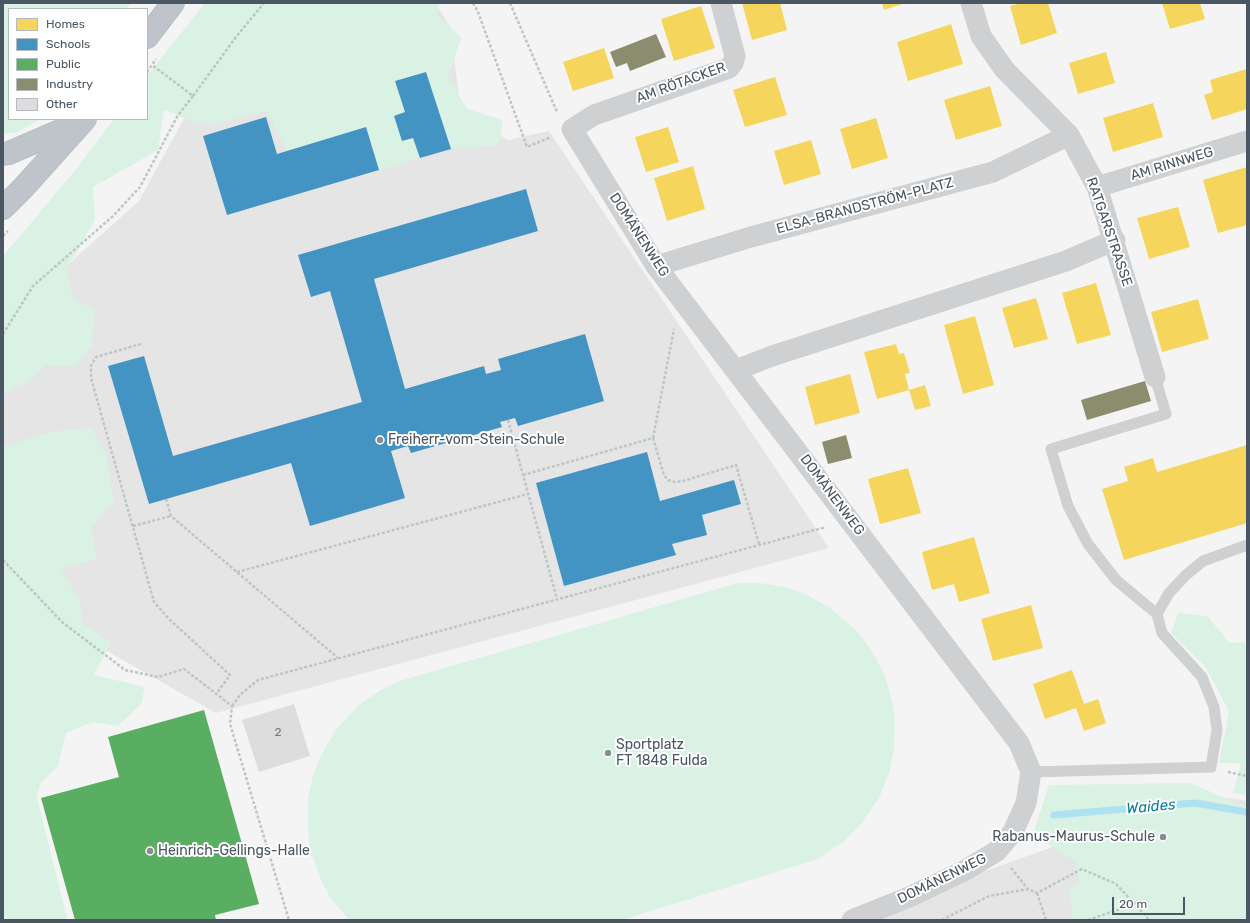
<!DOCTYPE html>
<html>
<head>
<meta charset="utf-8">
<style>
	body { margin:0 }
	#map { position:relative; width:1250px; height:923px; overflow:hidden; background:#f4f4f4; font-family:Rubik,sans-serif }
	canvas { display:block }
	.frame { position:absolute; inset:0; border:4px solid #4a5661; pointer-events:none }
	.legend { position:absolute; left:8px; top:8px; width:140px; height:112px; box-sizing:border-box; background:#fff; border:1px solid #b7bbc0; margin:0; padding:5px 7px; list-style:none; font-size:12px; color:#4a5661 }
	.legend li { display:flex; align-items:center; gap:8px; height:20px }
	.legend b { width:20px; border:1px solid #b7bbc0 }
	.scale { position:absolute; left:1112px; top:897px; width:73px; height:18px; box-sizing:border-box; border:2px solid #4a5661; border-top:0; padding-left:5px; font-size:12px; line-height:14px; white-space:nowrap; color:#4a5661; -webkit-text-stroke:3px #fff; paint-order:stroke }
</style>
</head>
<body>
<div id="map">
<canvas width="1250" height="923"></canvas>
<div class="frame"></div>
<ul class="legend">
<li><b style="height:11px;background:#f6d55c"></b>Homes</li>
<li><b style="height:11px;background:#4393c3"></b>Schools</li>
<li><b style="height:11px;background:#5aae61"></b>Public</li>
<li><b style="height:11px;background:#8c8c6e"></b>Industry</li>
<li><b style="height:11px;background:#ddddde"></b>Other</li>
</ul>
<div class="scale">20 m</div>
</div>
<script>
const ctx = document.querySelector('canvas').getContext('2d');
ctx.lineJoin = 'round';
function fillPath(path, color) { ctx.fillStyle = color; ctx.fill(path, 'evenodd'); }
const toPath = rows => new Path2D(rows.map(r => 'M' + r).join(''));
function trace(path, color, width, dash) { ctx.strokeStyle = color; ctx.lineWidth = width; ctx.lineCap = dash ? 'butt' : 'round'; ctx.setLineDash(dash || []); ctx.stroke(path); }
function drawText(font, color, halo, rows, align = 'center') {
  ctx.font = font + ' Rubik,sans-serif'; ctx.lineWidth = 4; ctx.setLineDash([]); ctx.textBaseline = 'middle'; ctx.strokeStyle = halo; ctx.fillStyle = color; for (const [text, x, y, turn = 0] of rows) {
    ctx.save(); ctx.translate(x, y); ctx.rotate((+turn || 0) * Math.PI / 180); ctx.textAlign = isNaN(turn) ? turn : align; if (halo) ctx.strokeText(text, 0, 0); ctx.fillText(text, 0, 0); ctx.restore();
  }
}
fillPath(toPath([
	[435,3,450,26,461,111,508,140,549,131,829,548,216,713,107,651,36,584,3,540,3,339,14,319,75,258,139,201,193,102],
	[1201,794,1247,801,1247,920,873,920,977,874]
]), '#e6e5e6');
fillPath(toPath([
	[3,3,131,3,126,9,9,9,9,119,41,119,17,132,3,134],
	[205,3,439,3,437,14,461,38,448,77,467,109,503,120,499,145,451,149,426,72,395,82,405,112,394,116,402,141,413,138,420,158,379,170,366,127,286,151,267,111,212,125,187,119,164,110,158,150,93,187,95,220,66,270,74,300,94,309,92,345,74,367,46,365,29,381,3,394,3,256,73,173,114,119,147,119,147,76],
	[92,428,106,455,114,501,91,529,97,559,60,569,79,598,83,624,111,643,94,675,145,687,141,704,118,726,93,722,66,733,58,766,40,784,37,798,67,918,64,920,3,920,3,447,49,432],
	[738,583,760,583,784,587,803,593,829,607,857,631,871,650,884,673,892,701,895,719,894,750,889,773,879,798,862,823,843,842,818,859,622,920,349,920,330,897,321,880,310,849,308,830,308,799,313,775,321,756,336,729,361,703,384,688,403,680],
	[1178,613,1207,616,1230,643,1247,642,1247,795,1233,793,1241,763,1219,763,1229,711,1205,666,1171,633],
	[1190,783,1242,805,1247,806,1247,920,1073,920,1069,887,1079,883,1076,862,1033,834,1049,785]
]), '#d9f2e3');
fillPath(toPath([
	[742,3,780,3,787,30,752,40],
	[882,3,905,3,884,10],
	[1021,3,1048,3,1057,33,1021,45,1010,6],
	[1162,3,1200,3,1205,19,1170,29],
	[701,6,715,48,674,61,661,19],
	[951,24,963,64,908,81,897,42],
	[604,48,614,78,573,91,563,62],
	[1106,52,1115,83,1078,94,1069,63],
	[1247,69,1247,109,1212,120,1204,95,1213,92,1210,80],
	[775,77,787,115,745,127,733,90],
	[990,86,1002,126,956,140,944,100],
	[1153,103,1163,137,1113,152,1103,118],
	[876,118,888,158,852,169,840,129],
	[668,127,679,162,646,172,635,137],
	[811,140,821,174,784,185,774,151],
	[693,166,705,209,667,221,654,178],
	[1247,167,1247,225,1218,233,1203,180],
	[1178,207,1190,247,1149,259,1137,218],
	[1096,283,1111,335,1077,344,1062,293],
	[1036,298,1048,339,1014,348,1002,308],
	[1198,299,1209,339,1162,352,1151,312],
	[975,316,994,385,963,394,944,325],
	[896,344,899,354,904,353,910,373,905,374,909,390,877,399,864,352],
	[850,374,860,413,815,425,805,387],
	[925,385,931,406,915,410,909,390],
	[1247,445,1247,523,1124,560,1102,489,1128,481,1124,467,1153,458,1157,472],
	[908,468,921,513,880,524,868,479],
	[974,537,990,593,959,602,954,584,932,590,922,552],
	[1031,605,1043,648,993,661,981,619],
	[1072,670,1084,704,1098,699,1106,723,1084,731,1076,708,1045,719,1033,684]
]), '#f6d55c');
fillPath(toPath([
	[426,72,451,149,420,158,413,138,402,141,394,116,405,112,395,81],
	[266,117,277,154,366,127,379,170,227,215,203,136],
	[526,189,538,231,374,279,405,389,484,366,486,374,501,370,498,359,585,334,604,401,518,426,515,418,500,422,502,427,411,453,408,446,391,451,405,498,310,526,291,463,149,504,108,366,144,356,173,456,362,402,330,291,311,297,298,255],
	[647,452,660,501,734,480,741,504,702,515,707,535,672,544,676,555,564,586,536,483]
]), '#4393c3');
fillPath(toPath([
	[204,710,259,904,215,915,216,920,75,920,41,798,119,777,108,737]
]), '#5aae61');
fillPath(toPath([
	[656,34,666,57,630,71,627,63,616,67,610,52],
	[1145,381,1151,401,1087,420,1081,400],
	[846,435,852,458,828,464,822,442]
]), '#8c8c6e');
trace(toPath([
	[1054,815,1195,803,1247,812]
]), '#aee2f0', 7);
fillPath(toPath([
	[294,704,310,756,259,772,242,720]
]), '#ddddde');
const highway = toPath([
	[147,37,173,3],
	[3,154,9,153,76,124],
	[3,208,24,187,85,119]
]);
trace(highway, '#b9bec3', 24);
trace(toPath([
	[473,3,478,12,527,147,551,137],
	[510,3,557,112],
	[147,72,156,59],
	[193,96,236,37,264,3],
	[3,236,8,231],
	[3,334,33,286,113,216,140,187,178,115,193,96,152,65],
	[141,344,96,357,91,366,91,378,154,602,169,619,230,675,217,693],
	[508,420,557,599],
	[653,438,674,329],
	[523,475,653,438,664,475,668,480,675,482,683,481,736,465,759,544],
	[166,499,171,516,338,658],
	[133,526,171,516],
	[3,560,62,622,125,670,158,677,184,669,232,706,230,724,289,920],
	[237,572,528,494],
	[232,706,241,694,258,680,826,527],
	[1228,772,1247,776],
	[1011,868,1028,889,1037,893,1082,869,1116,884,1147,917,1148,920],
	[1037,893,1046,920],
	[942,920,989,896,1028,889],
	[1088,920,1135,904]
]), '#bcc7c4', 2.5, [3, 2]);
trace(toPath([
	[1155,377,1166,414,1051,449,1068,506,1088,544,1116,580,1157,614],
	[1031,772,1211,767,1217,730,1214,707,1202,677,1162,633,1157,614,1169,593,1186,575,1203,561,1247,545]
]), '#ced0d2', 11);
trace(toPath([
	[721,3,735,56,733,63,729,68,594,115,572,129,656,266,1019,743,1031,772,1026,803,1013,832,997,851,964,871,909,897,852,920],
	[971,3,981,36,1004,69,1069,135,1097,187,1155,377],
	[1097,187,1247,141],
	[656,266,751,237,993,172,1069,135],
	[736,370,772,356,1066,261,1115,240]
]), '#ced0d2', 21);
trace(highway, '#bec4c9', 22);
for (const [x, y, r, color] of [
	[380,440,4,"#868d94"],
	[608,753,4,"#868d94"],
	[1163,837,4,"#868d94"],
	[150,851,4,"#868d94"]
]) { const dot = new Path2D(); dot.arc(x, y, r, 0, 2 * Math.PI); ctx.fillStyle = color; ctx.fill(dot); trace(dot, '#fff', 1.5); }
drawText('12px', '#707881', null, [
	["2",278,733]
]);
drawText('14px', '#4a5661', '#fff', [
	["AM RÖTACKER",681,83,-20],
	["AM RINNWEG",1172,164,-17],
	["ELSA-BRANDSTRÖM-PLATZ",865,206,-15],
	["RATGARSTRASSE",1109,232,71],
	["DOMÄNENWEG",639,235,57],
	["DOMÄNENWEG",832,495,53],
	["DOMÄNENWEG",942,879,-26]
]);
drawText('14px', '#4a5661', '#fff', [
	["Freiherr-vom-Stein-Schule",388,440],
	["Sportplatz",616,745],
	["FT 1848 Fulda",616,761],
	["Rabanus-Maurus-Schule",1155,837,"right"],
	["Heinrich-Gellings-Halle",158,851]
], 'left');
drawText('italic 15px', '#0c7c9b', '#fff', [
	["Waides",1151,807,-5]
]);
</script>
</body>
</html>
